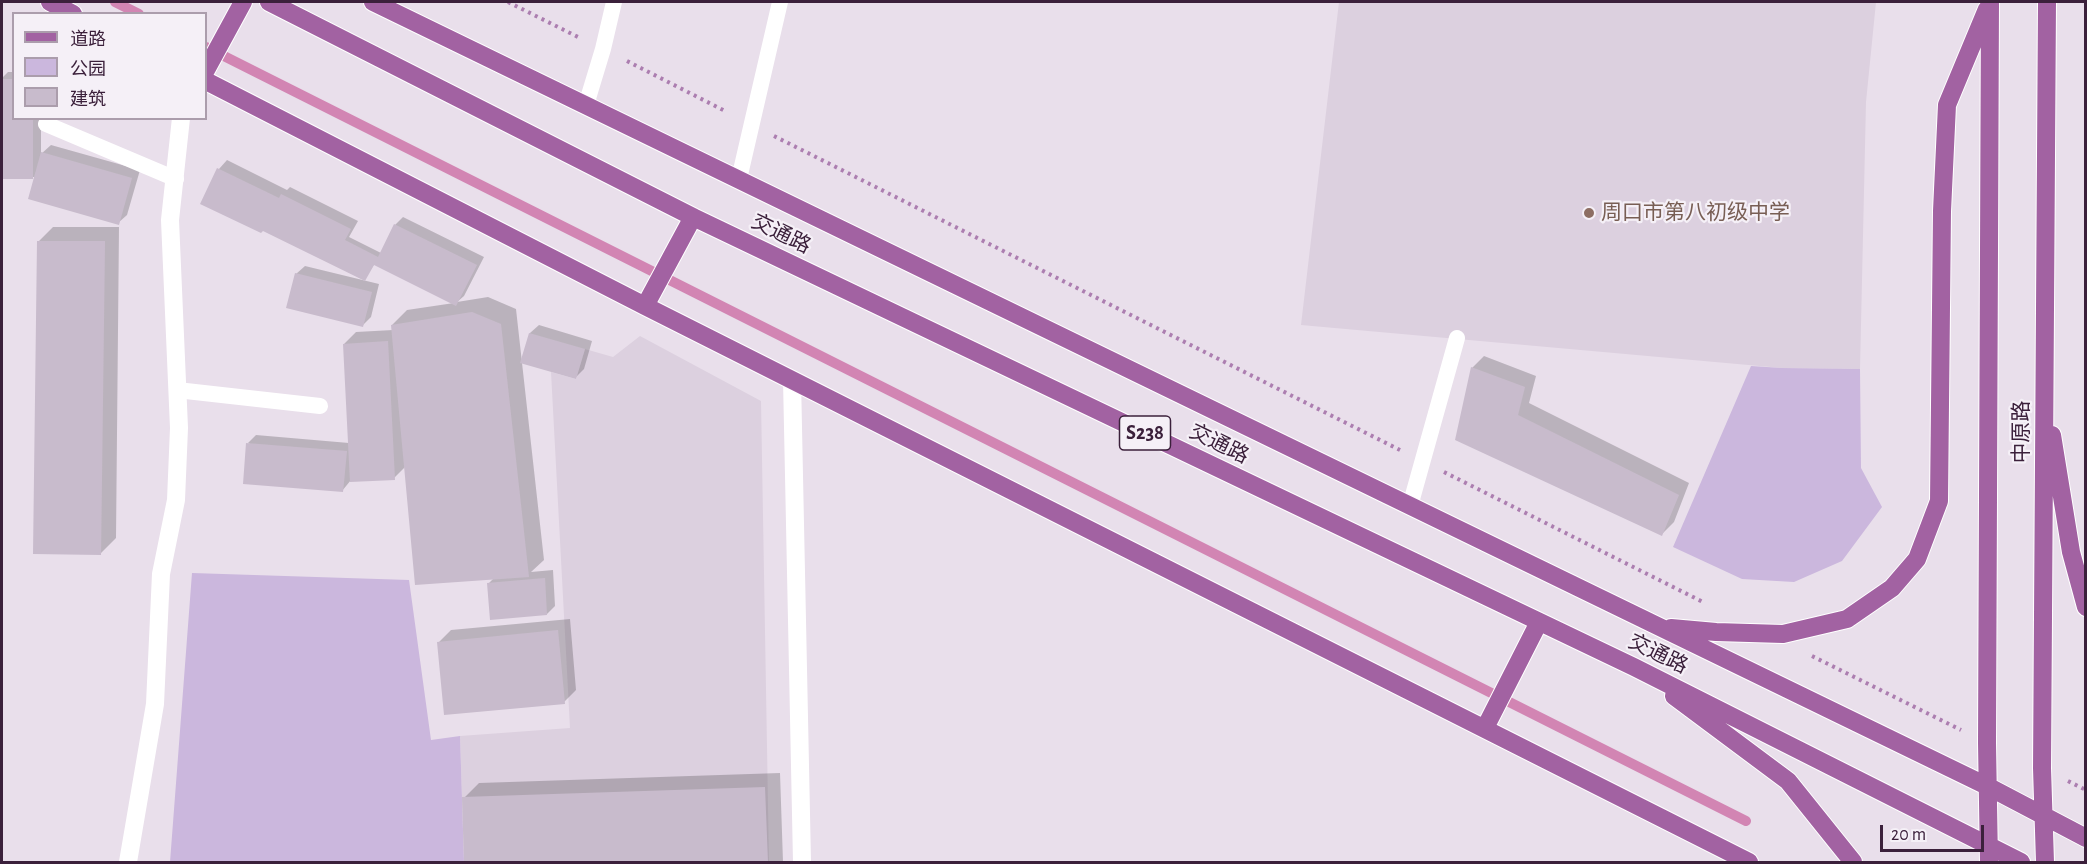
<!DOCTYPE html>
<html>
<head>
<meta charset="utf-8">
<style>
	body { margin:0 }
	#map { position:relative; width:2087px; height:864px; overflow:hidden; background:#e9dfeb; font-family:"Alegreya Sans","Noto Sans SC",sans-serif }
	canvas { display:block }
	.frame { position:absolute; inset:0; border:3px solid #3b203b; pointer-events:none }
	.legend { position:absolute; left:12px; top:12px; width:195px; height:108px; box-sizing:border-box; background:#f5f0f7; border:2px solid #ab9dac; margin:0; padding:8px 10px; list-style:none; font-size:18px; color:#3b203b }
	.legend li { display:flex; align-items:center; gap:12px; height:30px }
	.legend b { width:30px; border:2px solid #ab9dac }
	.scale { position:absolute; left:1880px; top:825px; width:104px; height:27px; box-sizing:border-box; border:3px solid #3b203b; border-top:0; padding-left:8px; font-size:18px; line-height:21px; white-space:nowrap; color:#3b203b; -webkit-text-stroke:4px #f5f0f7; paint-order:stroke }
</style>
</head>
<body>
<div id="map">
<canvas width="2087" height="864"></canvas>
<div class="frame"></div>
<ul class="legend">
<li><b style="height:8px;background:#a262a2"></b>道路</li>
<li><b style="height:16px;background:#cbb7dd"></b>公园</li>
<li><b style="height:16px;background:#c8bbcc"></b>建筑</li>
</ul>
<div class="scale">20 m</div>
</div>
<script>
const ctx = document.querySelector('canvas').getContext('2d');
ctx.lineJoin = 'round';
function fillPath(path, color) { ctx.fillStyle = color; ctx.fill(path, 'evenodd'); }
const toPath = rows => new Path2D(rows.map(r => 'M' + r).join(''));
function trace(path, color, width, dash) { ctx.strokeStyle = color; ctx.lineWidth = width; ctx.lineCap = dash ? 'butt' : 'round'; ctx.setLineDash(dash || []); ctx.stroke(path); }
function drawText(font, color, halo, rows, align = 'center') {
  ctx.font = font + ' "Alegreya Sans","Noto Sans SC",sans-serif'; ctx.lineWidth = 4.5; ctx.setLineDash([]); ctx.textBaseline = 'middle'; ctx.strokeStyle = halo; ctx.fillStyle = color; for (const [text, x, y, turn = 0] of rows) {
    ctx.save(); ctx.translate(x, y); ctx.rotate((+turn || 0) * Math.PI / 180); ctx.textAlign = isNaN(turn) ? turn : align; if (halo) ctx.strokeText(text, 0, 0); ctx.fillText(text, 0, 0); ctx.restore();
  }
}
fillPath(toPath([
	[1339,2,1876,2,1866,102,1860,369,1782,368,1301,325],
	[640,336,761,401,769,862,464,862,460,736,570,728,551,372,576,379,585,349,613,357]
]), '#dcd0df');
fillPath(toPath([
	[1751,366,1782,368,1860,369,1861,468,1882,507,1842,561,1794,582,1742,579,1673,547],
	[192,573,409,580,431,740,460,736,464,862,170,862]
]), '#cbb7dd');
fillPath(toPath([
	[8,72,14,72,14,118,41,118,41,154,51,145,140,170,127,215,118,223,35,177,2,177,2,78],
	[227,160,287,190,290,187,358,221,349,237,381,253,395,225,403,217,484,257,464,296,457,302,488,297,516,309,544,560,531,572,553,570,555,606,547,614,488,584,494,578,405,467,394,478,351,480,342,491,248,443,256,435,349,443,344,344,356,332,393,330,392,325,407,310,454,303,375,263,364,280,263,229,202,203,219,169],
	[53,227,119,227,116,538,101,553,38,242],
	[305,266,379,284,371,317,363,325,296,274],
	[539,325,592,341,584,369,576,377,522,362,530,333],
	[1484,356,1536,376,1529,403,1689,483,1674,522,1662,534,1457,439,1472,368],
	[570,619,576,690,564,702,439,642,451,630],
	[780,773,783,862,466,862,464,798,479,783]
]), '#0003');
trace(toPath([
	[115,2,139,14],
	[206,47,1746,821]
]), '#d285b3', 10);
fillPath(toPath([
	[2,79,14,79,14,118,33,118,33,179,2,179],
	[41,152,132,178,119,225,28,199],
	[217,168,279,198,281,194,351,229,345,240,378,257,394,224,477,265,456,306,374,265,365,281,263,231,261,233,200,204],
	[37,241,105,241,101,555,33,554],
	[295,273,372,292,363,327,286,308],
	[472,312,501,324,529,577,415,585,391,325],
	[529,333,585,349,576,379,520,363],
	[388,341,395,480,350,482,343,344],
	[1471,367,1525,387,1518,415,1679,495,1662,536,1455,440],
	[246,443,347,451,343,492,243,484],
	[545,578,547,615,490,620,487,583],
	[558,630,565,704,444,715,437,642],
	[765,787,768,862,464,862,462,797]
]), '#c8bbcc');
const primary = toPath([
	[50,2,73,14],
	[269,2,693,217,1634,667,2021,862],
	[373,2,1989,787,2086,838],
	[206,70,243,2],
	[206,81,645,306,1749,862],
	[645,306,693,217],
	[2052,435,2071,552,2086,607],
	[1671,628,1716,632,1783,634,1847,619,1892,588,1917,559,1939,501,1942,211,1947,105,1987,9],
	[1674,696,1788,781,1853,862],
	[1485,728,1539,622],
	[1989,862,1987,743,1990,2],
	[2045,862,2042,768,2047,2]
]);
trace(primary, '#fff', 20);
trace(toPath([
	[508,2,580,38],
	[627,61,727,112],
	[774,136,1400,450],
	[1444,472,1703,602],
	[1812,656,1961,730],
	[2068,781,2086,790]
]), '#ac7eb0', 4, [3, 4.5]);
trace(toPath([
	[586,105,603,49,614,2],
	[46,124,176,179],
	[739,179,780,2],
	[177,390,320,406],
	[1410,506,1457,338]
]), '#fff', 16);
trace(toPath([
	[792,379,802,862],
	[128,862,155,704,161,574,176,500,179,428,170,220,181,118]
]), '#fff', 18);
trace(primary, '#a262a2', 18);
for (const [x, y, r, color] of [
	[1589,213,6,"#8d6e63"]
]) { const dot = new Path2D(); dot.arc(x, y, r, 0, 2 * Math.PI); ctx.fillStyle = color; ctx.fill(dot); trace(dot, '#f5f0f7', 2); }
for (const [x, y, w] of [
	[1145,433,51]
]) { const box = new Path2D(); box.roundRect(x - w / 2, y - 17, w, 34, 4.5); ctx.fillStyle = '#f5f0f7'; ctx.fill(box); trace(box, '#3b203b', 1.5); }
drawText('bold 20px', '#3b203b', null, [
	["S238",1145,433]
]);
drawText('21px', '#785e54', '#f5f0f7', [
	["周口市第八初级中学",1601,213]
], 'left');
drawText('21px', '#3b203b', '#f5f0f7', [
	["交通路",781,234,26],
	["中原路",2022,432,-90],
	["交通路",1219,444,26],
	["交通路",1658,654,26]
]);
</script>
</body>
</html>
